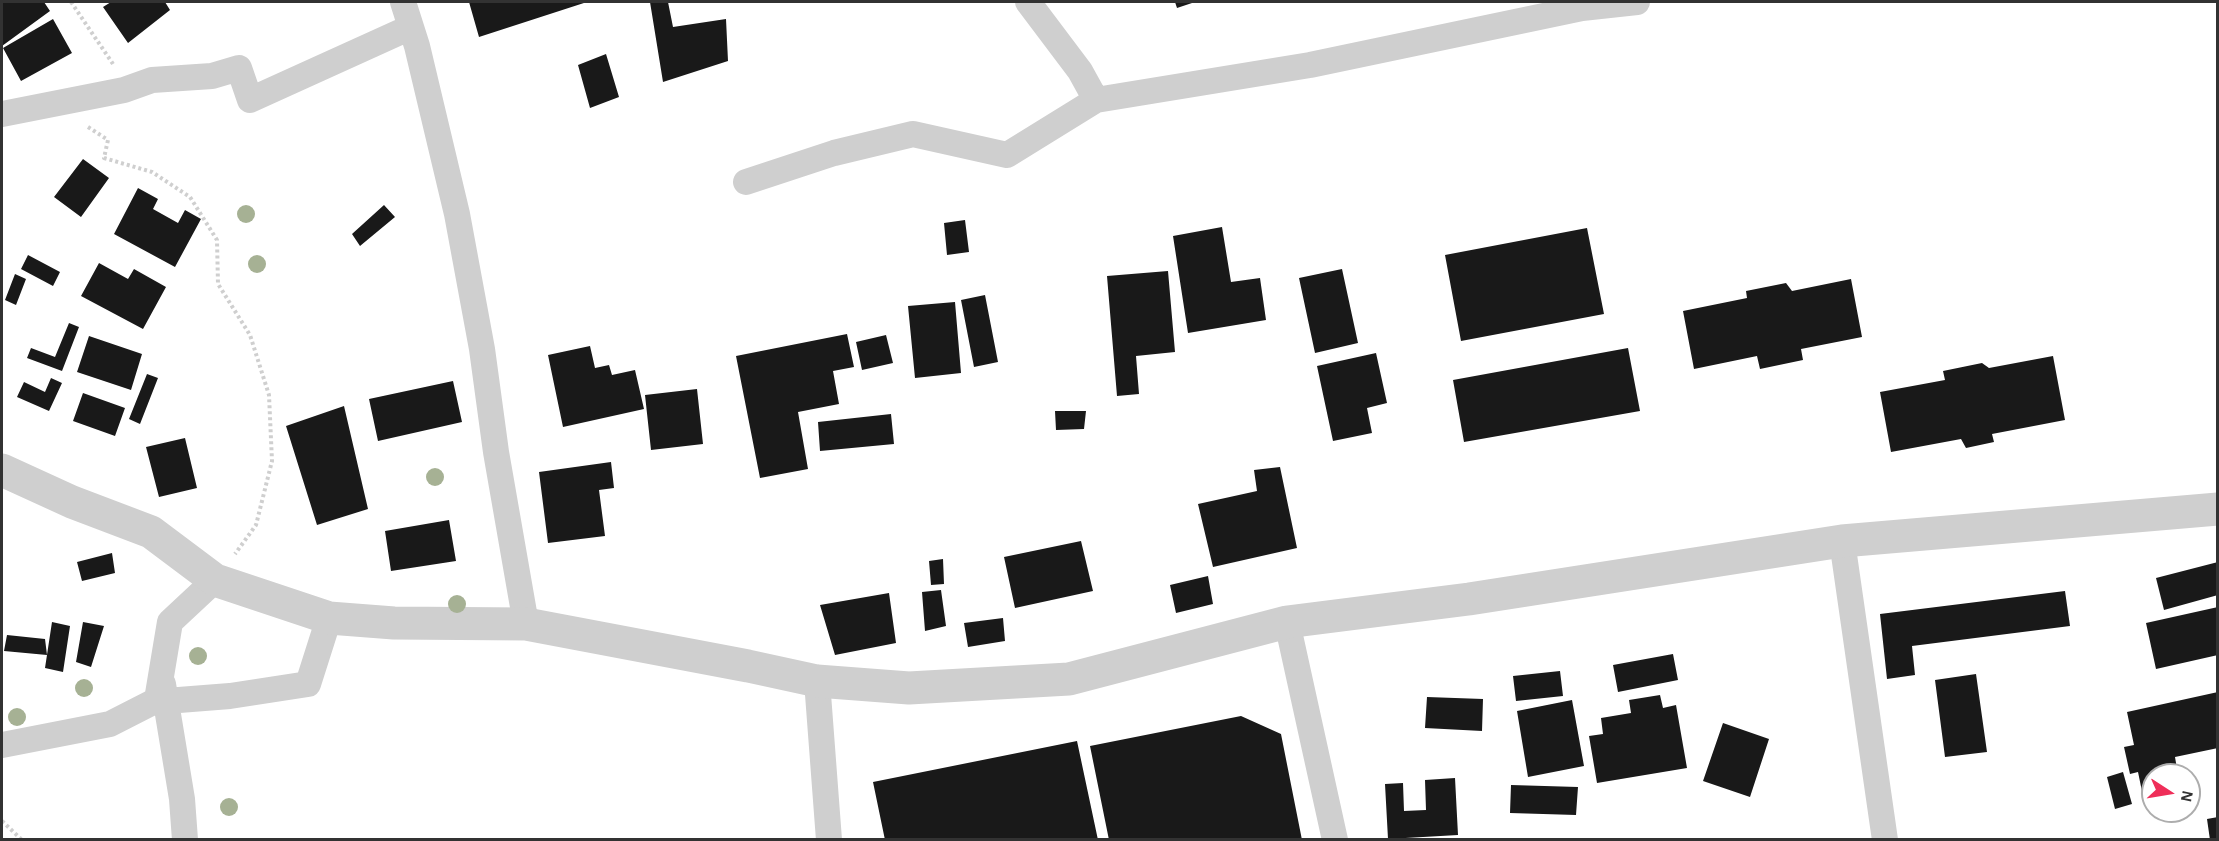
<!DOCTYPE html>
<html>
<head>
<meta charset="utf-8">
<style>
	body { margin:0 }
	#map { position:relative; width:2219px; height:841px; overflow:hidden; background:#fff; font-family:"Alegreya Sans",sans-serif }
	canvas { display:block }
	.frame { position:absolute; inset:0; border:3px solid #323232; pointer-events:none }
	.north { position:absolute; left:2141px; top:763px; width:60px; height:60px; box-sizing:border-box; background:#fff; border:2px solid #adadad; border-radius:50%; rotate:102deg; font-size:16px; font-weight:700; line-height:24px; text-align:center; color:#323232 }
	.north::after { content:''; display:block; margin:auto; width:21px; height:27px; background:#ef2e59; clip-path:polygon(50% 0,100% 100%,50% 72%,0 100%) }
</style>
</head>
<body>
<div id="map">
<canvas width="2219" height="841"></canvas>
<div class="frame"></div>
<div class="north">N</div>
</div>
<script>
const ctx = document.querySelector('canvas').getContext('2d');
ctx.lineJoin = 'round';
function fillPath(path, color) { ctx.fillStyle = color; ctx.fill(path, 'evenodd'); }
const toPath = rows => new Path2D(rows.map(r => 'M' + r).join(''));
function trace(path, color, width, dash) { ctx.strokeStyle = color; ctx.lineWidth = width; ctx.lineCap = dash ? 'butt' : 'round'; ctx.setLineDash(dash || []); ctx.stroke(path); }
fillPath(toPath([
	[2,2,44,2,50,11,2,46],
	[111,2,165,2,170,10,128,43,103,7],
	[469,2,587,2,479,37],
	[650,2,668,2,673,27,726,19,728,61,663,82],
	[1175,2,1195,2,1177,8],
	[53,19,72,53,21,81,3,48],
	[606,54,619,97,590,108,578,65],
	[83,159,109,178,81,217,54,197],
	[138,188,158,199,153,209,178,223,185,210,201,219,175,267,114,234],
	[384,205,395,217,360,246,352,234],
	[965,220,969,252,947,255,944,223],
	[1222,227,1231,282,1260,278,1266,320,1188,333,1173,236],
	[1587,228,1604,314,1461,341,1445,255],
	[28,255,60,272,53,286,21,269],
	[99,263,128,279,134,269,166,287,143,329,81,296],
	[1342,269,1358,343,1315,353,1299,278],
	[1168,271,1175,352,1136,356,1139,394,1117,396,1107,276],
	[15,274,26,279,16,305,5,300],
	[1851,279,1862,337,1801,349,1803,360,1760,369,1757,356,1694,369,1683,311,1747,298,1746,291,1786,283,1792,291],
	[985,295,998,362,974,367,961,300],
	[955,302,961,373,915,378,908,306],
	[69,323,79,327,62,371,27,358,31,348,55,357],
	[847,334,854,367,833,371,839,404,798,412,808,469,760,478,736,356],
	[886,335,893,363,862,370,856,342],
	[89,336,142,354,131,390,77,372],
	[590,346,595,368,609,365,612,375,635,370,644,409,563,427,548,355],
	[1628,348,1640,411,1464,442,1453,380],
	[1376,353,1387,403,1367,408,1372,433,1333,441,1317,366],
	[2053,356,2065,420,1992,434,1994,442,1966,448,1961,439,1891,452,1880,392,1945,380,1943,371,1982,363,1989,368],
	[147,374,158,378,140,424,129,419],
	[51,378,62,383,49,411,17,397,24,382,45,392],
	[453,381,462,422,378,441,369,399],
	[697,389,703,444,651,450,645,395],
	[83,393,125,408,115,436,73,421],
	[344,406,368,509,317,525,286,426],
	[1055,411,1086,411,1084,429,1056,430],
	[891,414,894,444,820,451,818,422],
	[185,438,197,488,159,497,146,447],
	[611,462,614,488,599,490,605,536,548,543,539,472],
	[1280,467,1297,548,1213,567,1198,504,1257,491,1254,470],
	[449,520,456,561,391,571,385,531],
	[1081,541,1093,591,1015,608,1004,557],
	[112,553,115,573,82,581,77,562],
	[943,559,944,584,931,585,929,561],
	[2218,562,2218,595,2164,610,2156,578],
	[1208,576,1213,604,1176,613,1170,585],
	[941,590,946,626,925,631,922,592],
	[2065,591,2070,626,1912,646,1915,675,1887,679,1880,614],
	[889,593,896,643,835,655,820,605],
	[2218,607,2218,655,2156,669,2146,623],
	[1003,618,1005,641,968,647,964,623],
	[52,622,70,626,63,672,45,668],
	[83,622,104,626,91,667,76,662],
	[7,635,45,639,47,655,4,651],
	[1673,654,1678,680,1618,692,1613,665],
	[1560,671,1563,696,1516,701,1513,676],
	[1976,674,1987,752,1945,757,1935,680],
	[2218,692,2218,748,2175,757,2178,775,2153,775,2153,805,2145,806,2138,772,2130,774,2124,747,2134,745,2127,712],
	[1660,695,1663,708,1676,705,1687,768,1597,783,1589,736,1603,734,1601,718,1631,713,1629,700],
	[1427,697,1483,699,1482,731,1425,728],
	[1572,700,1584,766,1528,777,1517,711],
	[1241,716,1281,734,1302,840,1109,840,1090,746],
	[1723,723,1769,739,1750,797,1703,781],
	[1077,741,1098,840,885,840,873,782],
	[2123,772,2132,804,2115,809,2107,777],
	[1455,778,1458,835,1388,839,1385,784,1403,783,1404,811,1426,810,1425,780],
	[1511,785,1578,787,1576,815,1510,813],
	[2218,817,2218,840,2210,840,2207,819]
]), '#191919');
trace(toPath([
	[71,2,113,64],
	[88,127,108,140,104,158,152,172,190,197,217,240,218,284,250,335,269,395,272,461,256,525,235,554],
	[2,821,22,840]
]), '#cfcfcf', 4, [3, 3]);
trace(toPath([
	[403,2,417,46,457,214,482,349,496,452,526,624],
	[1028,2,1080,71,1096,100],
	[2,114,124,90,152,80,212,76,239,68,250,100,411,27],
	[746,182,834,153,913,134,1007,155,1096,100,1310,65,1582,8,1637,2],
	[1842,541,1885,840],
	[1287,622,1335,840],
	[817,681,829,840],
	[163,684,182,799,185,840],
	[166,701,230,696,308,684,329,618],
	[2,745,110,724,157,700,170,622,215,580]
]), '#cfcfcf', 26);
trace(toPath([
	[2,470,72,502,151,532,215,580,329,618,394,623,526,624,748,666,817,681,909,688,1069,679,1287,622,1469,599,1842,541,2218,509]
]), '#cfcfcf', 33);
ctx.fillStyle = '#a6b194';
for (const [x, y] of [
	[246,214],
	[257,264],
	[435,477],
	[457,604],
	[198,656],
	[84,688],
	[17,717],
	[229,807]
]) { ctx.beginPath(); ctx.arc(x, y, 9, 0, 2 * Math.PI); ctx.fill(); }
</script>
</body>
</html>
